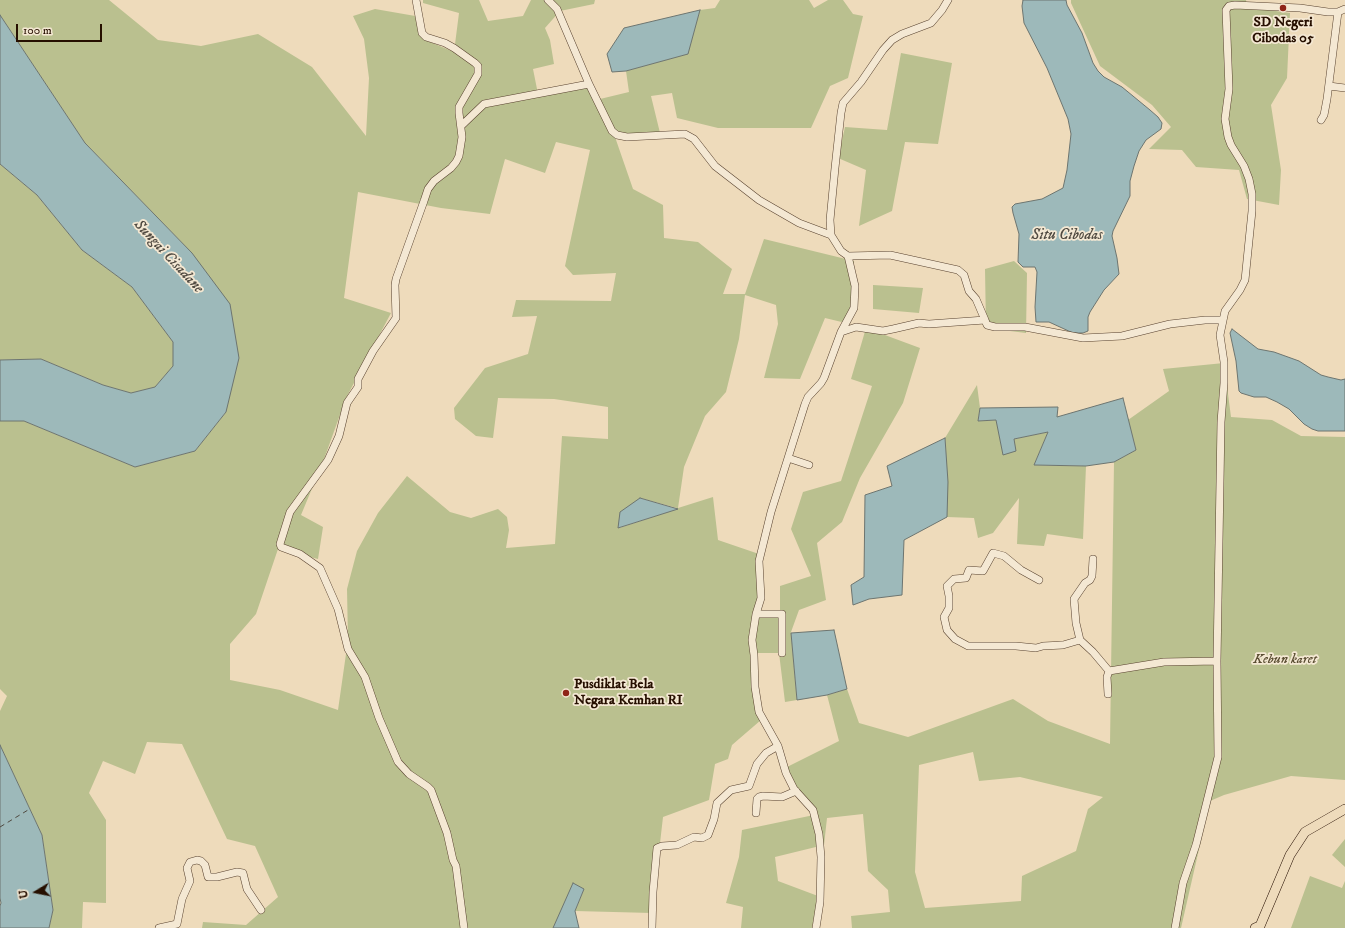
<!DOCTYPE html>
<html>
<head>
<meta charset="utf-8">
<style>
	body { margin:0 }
	#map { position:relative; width:1345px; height:928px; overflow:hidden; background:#eedbbb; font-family:"IM FELL DW Pica",serif }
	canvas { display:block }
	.north { position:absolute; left:16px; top:872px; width:40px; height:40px; -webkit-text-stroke:3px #f4e8d3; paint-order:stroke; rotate:260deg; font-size:11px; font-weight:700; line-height:16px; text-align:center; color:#260f00 }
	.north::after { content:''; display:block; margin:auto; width:14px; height:18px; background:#260f00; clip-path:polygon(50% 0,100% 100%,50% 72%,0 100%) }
	.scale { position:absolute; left:16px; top:24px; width:86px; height:18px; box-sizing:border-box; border:2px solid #260f00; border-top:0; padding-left:5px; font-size:12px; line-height:14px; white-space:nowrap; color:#260f00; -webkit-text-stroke:3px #f4e8d3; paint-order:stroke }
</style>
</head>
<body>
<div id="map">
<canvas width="1345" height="928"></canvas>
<div class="north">U</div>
<div class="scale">100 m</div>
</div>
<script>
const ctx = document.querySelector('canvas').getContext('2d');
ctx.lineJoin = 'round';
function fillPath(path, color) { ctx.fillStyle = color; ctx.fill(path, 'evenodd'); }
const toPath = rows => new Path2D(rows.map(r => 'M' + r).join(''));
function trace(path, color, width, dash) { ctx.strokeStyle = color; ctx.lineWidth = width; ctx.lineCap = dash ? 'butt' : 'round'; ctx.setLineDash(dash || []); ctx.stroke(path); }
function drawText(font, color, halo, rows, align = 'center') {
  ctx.font = font + ' "IM FELL DW Pica",serif'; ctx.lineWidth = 3.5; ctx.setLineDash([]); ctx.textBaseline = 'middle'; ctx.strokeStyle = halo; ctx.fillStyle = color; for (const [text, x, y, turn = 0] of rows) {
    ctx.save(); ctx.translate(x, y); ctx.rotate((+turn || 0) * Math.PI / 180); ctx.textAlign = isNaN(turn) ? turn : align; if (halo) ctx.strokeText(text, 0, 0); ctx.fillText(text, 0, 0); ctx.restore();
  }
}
fillPath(toPath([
	[0,0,109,0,158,40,201,46,258,34,312,67,366,136,369,78,364,39,353,16,375,9,421,17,423,39,454,52,459,13,423,3,423,0,479,0,488,21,523,16,531,0,595,0,594,4,560,11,545,28,550,40,554,64,533,69,538,94,588,80,600,99,629,92,626,71,687,54,700,10,715,8,720,0,809,0,814,8,828,0,843,0,853,14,863,16,848,78,830,86,811,128,718,128,677,118,672,93,651,96,660,133,615,137,633,189,663,205,664,238,698,242,732,269,723,294,745,294,764,239,854,261,850,324,825,318,800,379,764,378,778,324,776,305,745,295,739,339,726,392,705,416,684,467,678,508,713,497,718,540,759,554,757,611,780,612,780,586,811,576,791,529,803,492,841,481,872,386,851,379,866,328,920,348,903,403,860,478,842,522,817,543,826,600,799,610,791,632,797,700,785,702,779,653,753,653,761,720,732,745,728,759,715,764,709,800,663,817,652,913,575,911,584,889,553,928,202,928,203,922,246,925,278,897,255,846,227,839,182,744,147,742,135,774,103,761,89,793,106,820,106,903,83,902,82,928,49,928,53,910,42,835,0,745,0,711,7,696,0,689,0,421,24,421,135,467,195,451,226,412,192,253,85,143,0,15],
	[556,142,590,150,565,266,573,275,616,273,611,301,516,300,512,317,537,316,528,354,485,368,454,408,455,419,476,436,493,438,498,398,554,399,608,407,608,439,562,436,555,544,506,548,509,530,507,517,498,509,471,518,450,512,407,476,378,513,357,551,347,589,348,640,338,710,280,690,230,680,230,644,256,614,278,549,318,559,323,527,301,515,323,462,346,398,391,313,344,298,358,192,441,208,490,214,505,159,545,173],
	[640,498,677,508,677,509,619,528],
	[1071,0,1246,0,1247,7,1290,13,1287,78,1271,105,1281,170,1279,205,1247,199,1239,170,1196,167,1182,150,1149,149,1171,127,1152,105,1100,66,1071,3],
	[901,53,952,63,938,144,905,142,892,211,859,226,866,170,838,158,845,127,887,130],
	[0,164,37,195,82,250,132,287,173,342,173,366,155,387,131,393,103,385,41,359,0,360],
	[1014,261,1027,273,1026,333,986,328,985,269],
	[873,285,923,288,919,313,873,309],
	[1224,363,1231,417,1272,420,1301,436,1345,437,1345,780,1291,776,1224,795,1210,801,1181,928,852,928,851,916,890,912,888,890,868,871,863,814,827,818,824,845,775,857,778,881,818,896,812,928,741,928,743,907,726,903,739,857,742,830,814,815,785,768,839,741,827,695,847,689,859,723,908,737,1013,699,1048,721,1110,744,1114,462,1136,450,1128,420,1169,391,1163,369],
	[973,752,979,781,1020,777,1103,797,1088,809,1076,851,1022,876,1021,901,925,908,915,872,919,765],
	[977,385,980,408,978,421,996,420,1014,439,1048,432,1034,465,1086,466,1083,539,1047,534,1044,546,1017,544,1019,498,993,533,978,538,974,518,947,517,945,438],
	[1345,839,1345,867,1332,855],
	[1310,876,1342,888,1345,881,1345,928,1291,928]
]), '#bac08f');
const water = toPath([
	[1023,0,1066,0,1067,5,1082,33,1093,63,1098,71,1104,77,1122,87,1150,110,1158,117,1162,123,1161,129,1146,140,1139,151,1134,166,1130,181,1130,196,1113,231,1112,236,1117,258,1119,274,1104,290,1090,312,1088,317,1088,331,1083,333,1073,333,1049,322,1036,322,1035,307,1037,272,1035,267,1023,267,1018,262,1019,234,1013,213,1012,207,1015,204,1042,199,1063,188,1067,170,1071,134,1068,119,1047,68,1024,23,1022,6,1023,0],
	[700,10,688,54,626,71,612,72,607,54,624,28,700,10],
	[0,15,85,143,192,253,230,304,239,358,226,412,195,451,135,467,24,421,0,421,0,360,41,359,103,385,131,393,155,387,173,366,173,342,132,287,82,250,37,195,0,164,0,15],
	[1232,329,1258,349,1274,352,1299,361,1321,375,1328,377,1341,380,1345,379,1345,431,1318,431,1312,429,1304,424,1289,409,1277,402,1266,397,1254,397,1241,393,1239,391,1236,361,1230,333,1232,329],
	[1123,398,1136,450,1114,462,1086,466,1034,465,1048,432,1014,439,1016,451,1003,455,996,420,978,421,980,408,1058,407,1057,417,1123,398],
	[945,438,948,482,947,517,904,540,902,595,869,599,853,605,851,585,864,577,865,495,892,486,887,466,945,438],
	[640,498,678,509,618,528,620,512,640,498],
	[834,630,847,689,827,695,797,700,791,633,834,630],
	[0,745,42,835,53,910,49,928,0,928,0,906,1,903,0,898,0,745],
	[573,883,584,889,575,911,579,928,553,928,573,883]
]);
fillPath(water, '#9db9ba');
trace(water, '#6d7570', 1);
trace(toPath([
	[0,827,28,810]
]), '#504a41', 1, [5, 4]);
const minor = toPath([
	[416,0,422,33,426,37,445,43,454,48,475,63,478,66,478,74,459,107,459,113,462,137,459,156,456,162,451,168,434,181,428,189,424,201,396,279,395,285,396,318,373,351,358,379,358,387,347,403,339,436,328,460,290,512,280,544,281,547,300,554,320,568,338,609,348,649,365,677,379,718,398,762,409,774,428,787,431,790,447,833,453,860,456,866,464,928],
	[548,0,557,9,589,84,612,131,617,135,627,137,685,134,694,139,715,166,759,200,799,223,831,235,841,251,848,256,890,255,958,270,964,275,969,291,976,299,985,320],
	[1329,86,1345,88],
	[1321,120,1324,115,1327,99,1338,12],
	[461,126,484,104,589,84],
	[831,235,830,220,835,168,841,113,843,103,861,82,883,50,892,40,902,34,931,23,942,10,948,0],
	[841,332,856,327,883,331,893,329,919,323,929,324,985,320,987,325,995,327,1025,327,1083,338,1122,336,1170,324,1205,320,1223,320],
	[788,458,809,465],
	[1093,559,1092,576,1090,580,1085,583,1074,599,1076,623,1080,640,1093,652,1109,671,1107,677,1108,694],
	[1039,580,1021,570,1004,556,993,553,983,571,969,570,966,578,954,579,947,586,949,596,949,608,944,617,947,630,955,639,968,646,1016,646,1036,648,1043,646,1063,645,1080,640],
	[756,614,782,614,782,653],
	[1109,671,1164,662,1217,661],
	[756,813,757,799,759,797,763,796,782,797,796,791],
	[159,928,177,924,182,899,190,881,187,868,190,862,197,860,201,861,205,865,208,877,217,877,237,872,243,873,247,889,261,910],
	[652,928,653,892,657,848,662,846,677,845,694,837,702,838,708,835,714,819,717,803,731,790,749,786,757,764,766,753,778,746],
	[816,928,820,902,821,857,819,834,813,810,794,789,786,773,778,746,759,712,755,687,754,655,752,640,756,614,761,598,759,561,771,512,805,404,808,397,821,383,824,378,841,332,854,308,855,286,848,256],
	[1175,928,1183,883,1196,845,1218,757,1217,661,1221,422,1224,383,1224,362,1220,335,1225,311,1240,290,1245,280,1252,211,1252,194,1249,179,1244,166,1231,145,1228,137,1225,119,1229,89,1226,10,1229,6,1235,5,1300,8,1328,12,1338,12,1345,9]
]);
const major = toPath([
	[1255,928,1260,926,1290,855,1305,832,1345,809]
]);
trace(minor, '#58422f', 8);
trace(major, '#260f00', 10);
trace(minor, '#f4e8d3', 7);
trace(major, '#eedbbb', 9);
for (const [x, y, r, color] of [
	[1283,8,4,"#8f2418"],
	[566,693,4,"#8f2418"]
]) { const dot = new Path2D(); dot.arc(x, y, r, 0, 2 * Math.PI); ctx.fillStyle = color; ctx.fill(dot); trace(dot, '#f4e8d3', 1.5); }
drawText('bold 14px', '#260f00', '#f4e8d3', [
	["SD Negeri",1283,23],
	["Cibodas 05",1283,39],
	["Pusdiklat Bela",574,685,"left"],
	["Negara Kemhan RI",574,701,"left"]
]);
drawText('italic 14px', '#5a4d32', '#f4e8d3', [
	["Kebun karet",1285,660]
]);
drawText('italic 15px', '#504a41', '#f4e8d3', [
	["Situ Cibodas",1067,236],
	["Sungai Cisadane",168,257,47]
]);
</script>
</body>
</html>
